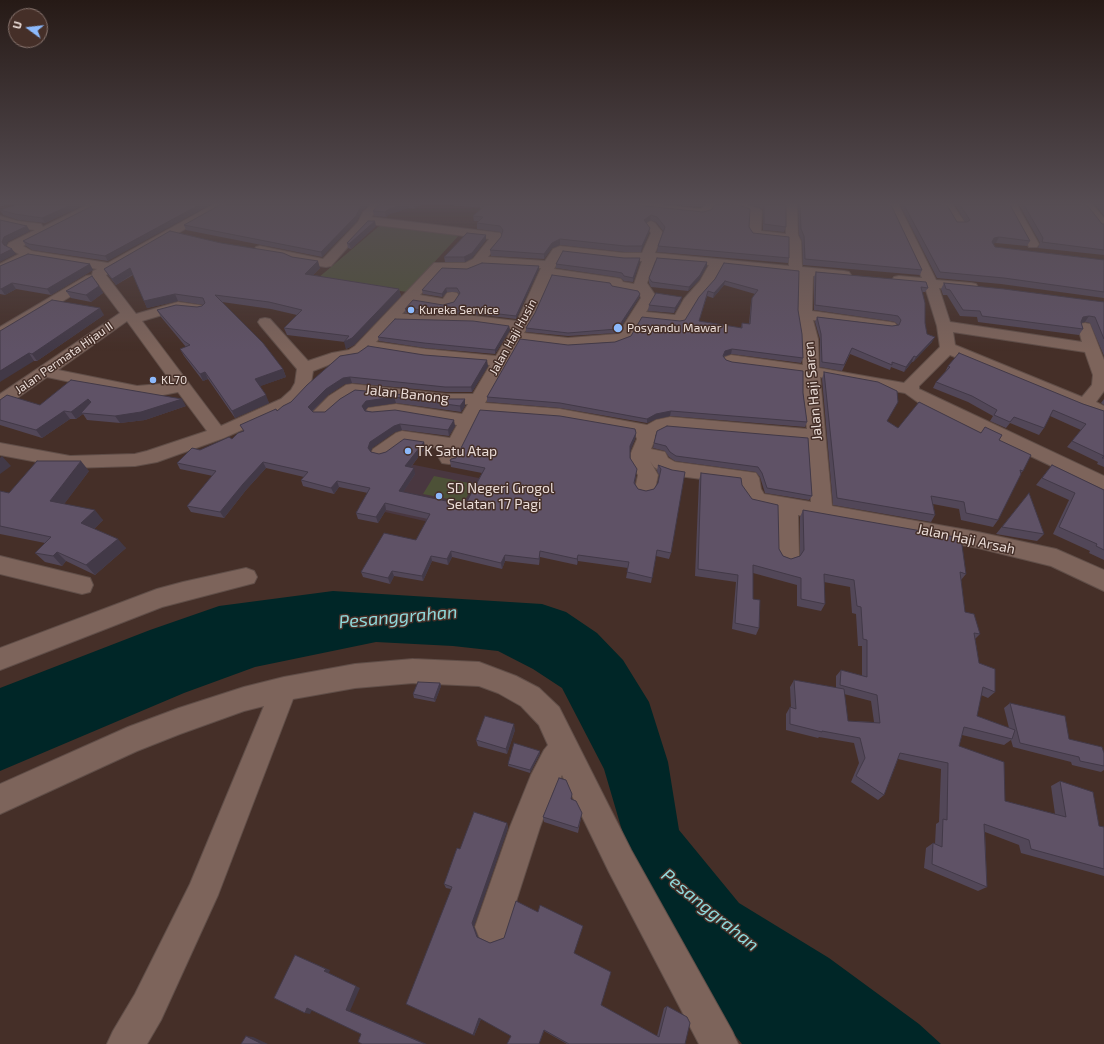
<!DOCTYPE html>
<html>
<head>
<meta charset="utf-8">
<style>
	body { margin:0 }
	#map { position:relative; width:1104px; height:1044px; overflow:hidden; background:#452f28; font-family:"Exo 2",sans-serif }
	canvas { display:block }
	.north { position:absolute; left:8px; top:8px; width:40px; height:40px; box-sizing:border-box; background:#452f28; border:1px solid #87746e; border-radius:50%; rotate:285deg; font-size:11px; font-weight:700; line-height:16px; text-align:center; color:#eadcd7 }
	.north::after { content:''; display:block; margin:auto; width:14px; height:18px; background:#8cb9fc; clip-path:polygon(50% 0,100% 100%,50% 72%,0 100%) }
</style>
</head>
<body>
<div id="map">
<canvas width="1104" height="1044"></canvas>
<div class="north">U</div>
</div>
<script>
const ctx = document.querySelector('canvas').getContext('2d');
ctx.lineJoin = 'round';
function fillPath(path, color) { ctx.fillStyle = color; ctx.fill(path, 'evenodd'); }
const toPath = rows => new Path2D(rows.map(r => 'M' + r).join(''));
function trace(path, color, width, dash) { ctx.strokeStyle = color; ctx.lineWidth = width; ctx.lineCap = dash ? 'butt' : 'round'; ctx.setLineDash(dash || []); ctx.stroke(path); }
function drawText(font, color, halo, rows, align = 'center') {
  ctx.font = font + ' "Exo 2",sans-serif'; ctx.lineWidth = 3; ctx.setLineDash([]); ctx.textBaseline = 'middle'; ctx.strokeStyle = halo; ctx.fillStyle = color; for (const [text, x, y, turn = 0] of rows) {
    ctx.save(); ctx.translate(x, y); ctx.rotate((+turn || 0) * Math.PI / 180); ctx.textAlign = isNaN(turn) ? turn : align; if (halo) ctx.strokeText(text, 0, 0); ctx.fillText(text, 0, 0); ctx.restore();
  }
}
fillPath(toPath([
	[390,460,518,486,503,539,359,506]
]), '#493740');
fillPath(toPath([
	[384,222,462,232,407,292,318,278],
	[434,476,474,484,464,502,423,494]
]), '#4d5137');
fillPath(toPath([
	[333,591,542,604,566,612,597,633,623,660,649,702,668,762,679,830,739,903,829,958,919,1024,941,1044,742,1044,732,1032,626,844,604,769,562,688,533,669,498,651,453,646,376,642,255,667,184,693,0,771,0,688,150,630,219,606]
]), '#002627');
const minor = toPath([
	[87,205,101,205,99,207,23,246,32,251,108,263,212,205,225,205,223,207,106,275,136,314,178,302,205,306,207,309,205,312,200,313,179,310,142,321,221,426,281,399,291,390,295,383,297,369,260,325,258,322,260,319,265,318,270,319,308,361,332,353,349,350,355,346,434,263,465,263,473,259,489,239,368,224,331,266,326,267,294,262,286,258,256,253,254,250,256,247,260,246,323,259,358,222,363,212,371,205,383,205,371,217,500,233,502,236,500,241,488,257,545,261,553,249,560,246,624,253,642,253,651,233,645,225,647,223,651,221,655,223,663,233,655,253,789,266,789,241,752,237,749,232,750,213,732,207,730,205,747,205,760,209,762,211,761,231,786,234,786,205,797,205,798,235,801,241,802,267,844,271,849,272,851,275,849,278,844,279,813,276,812,311,890,322,895,323,897,326,895,329,890,330,813,320,818,339,819,368,904,383,940,347,937,326,925,287,899,284,894,283,892,280,894,277,899,276,922,278,888,205,899,205,936,280,971,283,976,284,978,287,976,290,971,291,939,288,950,322,1082,342,1078,327,1080,324,1085,323,1090,324,1104,360,1104,391,1096,402,1104,406,1104,417,1079,409,950,355,919,386,919,389,1104,476,1104,491,919,403,905,393,820,377,832,506,978,532,1056,549,1104,570,1104,591,1051,566,978,548,798,515,799,556,796,562,788,565,780,562,777,556,777,511,751,505,741,491,740,484,671,475,664,473,654,467,650,461,658,475,655,489,652,494,645,496,638,494,635,489,638,475,631,464,631,453,637,439,635,434,560,421,480,414,456,463,449,464,442,463,439,458,444,449,405,443,387,457,380,459,373,457,371,453,373,449,396,433,402,431,450,438,457,425,396,414,374,417,368,416,365,412,368,408,396,404,462,414,468,404,446,404,356,394,341,404,327,417,321,418,315,417,312,413,329,396,346,385,352,384,446,394,473,394,490,365,425,359,369,350,359,357,341,360,313,371,311,383,306,393,293,407,224,438,157,462,135,466,70,468,0,455,0,443,70,456,135,454,147,451,207,431,178,392,163,395,137,396,47,377,6,406,0,407,0,394,120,313,96,281,5,336,0,338,0,327,86,276,92,275,93,271,97,269,31,258,0,273,0,264,19,254,9,249,7,246,9,243,35,230,16,228,0,223,0,216,17,221,41,224,43,227,87,205],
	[562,254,624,261,642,261,634,284,623,282,621,279,616,278,554,269,562,254],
	[655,261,709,265,700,281,684,299,675,315,646,312,655,298,655,295,647,283,655,261],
	[482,265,541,268,517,321,474,316,402,314,413,302,444,307,453,305,459,296,457,293,452,292,447,293,443,299,420,295,442,270,467,271,482,265],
	[722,267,799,274,798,314,802,339,803,365,731,355,725,357,723,360,725,363,731,365,803,375,803,398,807,429,670,417,656,420,647,425,560,409,485,403,519,342,568,348,614,345,629,340,641,320,679,324,684,323,697,301,713,283,722,267],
	[551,277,611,285,613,289,639,293,641,298,618,334,568,338,524,333,534,316,551,277],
	[127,321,172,383,137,386,58,370,127,321],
	[395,322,474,324,512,329,496,356,425,349,376,342,395,322],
	[953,332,1085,352,1093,375,1092,385,1082,397,955,345,953,332],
	[666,429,808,441,811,502,764,494,761,489,759,478,756,473,675,462,668,458,665,452,651,449,655,439,655,435,666,429],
	[629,205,660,205,701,209,705,205,716,205,709,214,702,216,635,208,629,205],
	[943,205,953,205,966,224,964,226,956,226,943,205],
	[1007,205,1017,205,1039,244,1037,247,1029,247,1007,205],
	[1082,205,1093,205,1104,218,1104,230,1100,228,1082,205],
	[0,556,82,576,90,578,93,585,90,592,82,594,0,574,0,556],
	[246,568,254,571,257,577,254,583,162,607,0,670,0,648,157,589,183,582,246,568],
	[413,659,479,662,516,676,539,688,559,707,631,850,732,1031,738,1044,699,1044,609,872,562,775,553,792,540,827,504,939,492,944,480,939,475,927,510,827,531,775,544,750,548,745,539,725,521,706,498,693,479,686,413,683,355,688,293,699,218,895,161,1020,147,1044,107,1044,113,1031,135,994,190,884,264,706,244,711,180,734,137,751,0,814,0,784,128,727,179,708,244,687,284,677,355,664,413,659]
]);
trace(minor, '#604e48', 2);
fillPath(minor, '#7d645b');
fillPath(toPath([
	[84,205,45,223,18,220,3,215,0,210],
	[95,205,108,261,32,250,26,246,23,241],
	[379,205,422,205,418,206,414,209,409,208,390,214,386,217,374,216,373,211],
	[447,205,636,205,749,227,753,233,789,258,788,263,657,252,658,246,663,231,656,222,650,220,646,223,649,233,641,252,624,252,560,245,552,248,544,259,491,256,490,250,501,237,502,234,500,232,477,229,477,223,479,221,474,221,473,216,482,208],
	[672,205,705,205,700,207],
	[750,205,786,205,786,227,784,232,763,230,763,210,760,208],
	[798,205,891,205,922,270,920,275,803,265,802,241,799,235],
	[900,205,947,205,957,222,965,222,955,205,1010,205,1030,241,1027,246,996,243,993,243,995,247,1104,260,1104,298,1001,284,937,278],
	[1019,205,1087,205,1102,224,1104,224,1104,255,1038,248,1040,243],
	[1095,205,1104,205,1104,216],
	[362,211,357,221,322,257,186,230,184,225],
	[376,226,351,249,348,248,347,243],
	[486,240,472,258,465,262,445,262,444,257],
	[221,243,292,257,320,268,313,275,399,289,401,296,354,345,346,349,345,342,287,335,284,328,297,315,271,309,222,302,283,369,286,377,260,386,269,403,235,418,208,379,203,381,184,356,180,349,186,347,161,317,157,310,197,307,202,306,204,305,178,301,147,308,133,275,116,285,108,275,104,269],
	[640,262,633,282,624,281,621,278,616,277,556,268,556,264],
	[707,262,707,266,699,280,688,291,651,287,649,283,649,278],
	[724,263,798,310,803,358,801,363,731,354,723,357,726,360,803,393,807,422,805,427,670,416,656,419,647,423,560,408,487,402,487,397,568,345,615,342,680,321,685,320,715,279],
	[724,285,755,294,752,298,751,302,749,324,742,323,741,328,699,321,707,296,713,298],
	[0,266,93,270,51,295,16,289,5,295,0,294],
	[539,266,539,269,516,319,474,314,405,313,405,309,443,305,454,302,459,294,457,292,447,292,442,297,423,294,422,290,467,269],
	[816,272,928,288,925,292,922,292,925,323,927,334,932,342,913,362,912,362,904,372,891,367,890,370,850,354,842,371,820,367,820,339,815,322,817,317,892,326,898,325,895,322,890,321,814,310,814,277],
	[944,283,1104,302,1104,356,1090,323,1085,322,1081,323,1083,329,1079,335,978,322,977,317,960,316,947,295,943,295,941,289],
	[99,286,103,293,91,302,71,298,66,291],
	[612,286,640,294,639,298,617,333,568,336,526,332,526,328],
	[681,302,674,313,648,311,649,305],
	[104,315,37,361,34,361,0,331],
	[509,326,510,330,495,354,425,348,379,341,378,337],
	[340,356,488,366,472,392,446,392,352,383,345,384,328,395,312,412,325,412,355,390,445,399,465,399,465,406,461,412,396,403,368,407,365,410,372,412,455,426,449,436,402,430,395,432,372,448,370,452,371,452,379,454,424,442,425,448,411,467,415,474,403,492,465,505,482,473,451,467,450,461,636,433,635,439,630,451,630,458,636,475,635,483,638,489,646,491,654,489,658,483,659,475,657,471,658,465,672,470,671,553,669,559,656,556,651,583,626,578,628,568,578,561,577,565,540,557,539,565,505,561,502,569,452,557,448,565,432,561,423,581,394,576,390,584,363,577,361,572,416,540,428,519,386,510,378,523,358,519,356,513,368,493,339,487,334,494,303,486,301,480,304,477,266,468,246,490,224,518,191,512,187,506,213,476,180,469,177,463,200,450,232,439,244,431,240,425,277,411,291,402],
	[948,366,1083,404,1104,411,1104,467,1097,464,1098,462,1067,447,1081,430,1050,416,1044,428,1039,435,1010,423,1006,428,990,421,993,416,968,402,933,388,936,382,945,372],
	[824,372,887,421,898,428,981,433,999,440,1023,471,1021,473,998,520,993,527,961,520,959,509,933,504,935,515,931,522,833,505,822,379],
	[71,380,186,406,145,420,120,423,87,420,83,414,76,419,70,419,42,438,0,425,0,400,40,405],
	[1104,399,1104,405,1101,403],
	[808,438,812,496,809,500,765,493,760,477,756,472,675,461,669,457,665,451,653,448,654,443],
	[1052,465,1104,490,1104,560,1089,553,1090,551,1053,534,1069,500,1036,485],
	[89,471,64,504,103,520,94,529,126,548,95,575,66,561,62,566,45,562,35,553,45,543,0,534,0,491,9,493],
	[701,473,742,485,783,556,791,559,800,556,800,517,803,510,966,574,961,580,965,612,980,634,975,639,979,663,995,692,988,698,981,695,977,716,1009,728,1004,708,1010,703,1069,739,1104,753,1104,770,1101,772,1072,765,1071,762,1013,747,1011,740,1004,745,962,735,959,746,1005,801,1055,814,1051,786,1060,781,1099,826,1104,827,1104,876,1021,853,1019,845,985,832,987,887,978,891,924,868,926,848,933,843,935,844,936,824,939,822,941,769,898,759,884,795,878,800,851,782,859,763,854,743,819,737,818,738,786,730,786,714,790,707,791,708,790,687,794,680,836,688,836,676,841,670,862,676,862,646,858,646,856,614,852,613,850,587,824,582,825,604,821,611,797,606,797,585,753,573,753,599,759,628,756,635,732,629,736,582,695,576,699,480],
	[844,694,871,701,874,722,848,721],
	[1029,493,1044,534,1037,541,996,534],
	[440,683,441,686,435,702,414,698,413,694],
	[515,730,507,754,478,746,476,740],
	[540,751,540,754,530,773,508,766,508,764],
	[572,800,581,818,578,833,544,822,543,817],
	[507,823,508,828,474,926,478,937,490,943,504,938,538,912,583,926,574,953,601,1005,657,1036,664,1008,667,1006,685,1044,567,1044,544,1031,539,1044,507,1044,511,1036,481,1019,474,1036,451,889,446,888,444,884,460,849]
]), '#524758');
fillPath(toPath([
	[0,205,6,205,0,207],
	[71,205,84,205,45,223,42,218],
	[199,205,210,205,108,261,105,256],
	[362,205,370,205,362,211,357,221,322,257,321,252],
	[403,205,409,205,409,208,390,214,386,217,385,212,389,209],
	[413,205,422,205,418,206,414,209],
	[701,205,705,205,700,207],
	[651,215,650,220,644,225,644,220],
	[375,221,376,226,351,249,349,244],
	[27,226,30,231,8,242,6,247,2,242,4,237],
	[650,228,649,233,641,252,642,246],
	[486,235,486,240,472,258,465,262,464,257],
	[999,237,996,243,992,244,992,242,994,238],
	[560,239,560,245,552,248,544,259,544,254,552,243],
	[12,249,16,254,0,262,0,255],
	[640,258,640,262,633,282,633,278],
	[318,261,320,268,307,281,305,274],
	[707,262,707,266,699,280,688,291,689,287],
	[90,264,93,270,51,295,47,289],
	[539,266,539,269,516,319,516,316],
	[130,268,133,274,116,285,112,279],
	[725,281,724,285,713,298,714,293],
	[12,283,16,289,5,295,1,289],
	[99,286,103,293,91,302,86,295],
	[446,288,447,292,442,297,442,294],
	[399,289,401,296,354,345,346,349,344,342],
	[175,294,178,301,147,308,144,301],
	[640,294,639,298,617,333,617,329],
	[682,297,681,302,674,313,675,308],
	[100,308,104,315,37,361,32,354],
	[1089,316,1085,322,1079,323,1083,317],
	[509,326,510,330,495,354,495,350],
	[935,337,932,342,913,362,916,357],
	[732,349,731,354,724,356,722,361,725,351],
	[29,353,34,361,0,382,0,371],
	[914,356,912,362,904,372,906,367],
	[487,360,488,366,472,392,471,387],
	[283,369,286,377,258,387,255,379],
	[205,372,208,379,203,381,200,374],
	[350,377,352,383,345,384,328,395,310,413,308,407,326,389,343,378],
	[266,395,269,403,235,418,232,411],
	[394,397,396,403,368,407,364,412,362,406,366,401],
	[88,399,94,407,81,413,83,414,76,419,71,412],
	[182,399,186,406,145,420,120,423,115,416],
	[465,399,465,406,461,412,460,406],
	[64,411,70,419,42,438,36,430],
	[671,411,670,416,656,419,647,423,647,419,656,414],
	[454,420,455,426,449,436,448,430],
	[400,424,402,430,395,432,372,448,370,454,368,448,370,442,394,426],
	[636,433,635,439,630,452,630,446],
	[424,442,425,448,407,472,405,466],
	[2,456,11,466,0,474,0,458],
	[81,461,89,471,59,511,50,501],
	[263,462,266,468,246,490,224,518,220,512,243,484],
	[414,468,415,474,400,497,399,491],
	[337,481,339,487,334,494,331,488],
	[385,503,386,510,378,523,376,517],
	[95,510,103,520,90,533,81,523],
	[118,539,126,548,95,575,86,565],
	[451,551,452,557,448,565,447,559],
	[540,551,540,557,539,565,539,559],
	[57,552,66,561,62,566,53,556],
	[505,555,505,561,502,569,501,563],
	[578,555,578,561,577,565,577,559],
	[431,556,432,561,423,581,422,576],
	[392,571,394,576,390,584,388,578],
	[440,683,441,686,435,702,434,699],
	[514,724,515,730,507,754,506,749],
	[540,751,540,754,530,773,530,770],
	[507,823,508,828,474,926,479,940,472,923],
	[295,955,330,970,329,973,360,988,350,1011,427,1044,425,1044,346,1010,324,971],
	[307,1008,312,1010,310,1014,305,1013],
	[479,1018,481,1019,474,1036,473,1035],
	[246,1036,253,1037,268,1044,262,1044]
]), '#423947');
const building = toPath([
	[16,205,71,205,42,218,15,214,0,210,16,205],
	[94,205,199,205,105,256,29,244,23,241,94,205],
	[220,205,362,205,361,206,356,216,321,252,184,225,220,205],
	[379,205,403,205,389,209,385,212,373,211,379,205],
	[485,205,636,205,703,212,711,210,715,205,739,205,750,209,749,227,753,233,789,237,789,258,658,246,665,227,657,217,651,215,644,220,650,228,642,246,625,246,560,239,552,243,544,254,490,250,501,237,503,230,500,226,477,223,483,217,473,216,485,205],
	[764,205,786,205,786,227,764,224,764,205],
	[800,205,891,205,922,270,805,259,804,236,801,229,800,205],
	[904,205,947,205,957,222,967,222,970,220,960,205,1010,205,1030,241,999,237,994,238,992,242,995,247,1104,260,1104,292,1004,278,940,272,904,205],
	[1024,205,1087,205,1102,224,1104,224,1104,250,1042,242,1043,238,1024,205],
	[0,220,27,226,4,237,2,242,4,245,12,249,0,255,0,220],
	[368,221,375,221,349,244,347,243,368,221],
	[170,231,221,243,283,253,292,257,318,261,305,274,399,289,352,338,344,342,349,336,284,328,302,310,269,302,215,295,263,343,283,369,255,379,266,395,232,411,205,372,200,374,180,349,190,345,184,341,157,310,176,305,197,307,202,306,205,303,203,298,175,294,144,301,130,268,112,279,104,269,170,231],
	[467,233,486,235,472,253,464,257,444,257,467,233],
	[563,251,624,258,640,258,633,278,624,276,622,273,617,272,556,264,563,251],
	[28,254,90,264,47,289,12,283,1,289,0,289,0,266,28,254],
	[657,258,707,262,700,275,689,287,652,282,649,278,657,258],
	[482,263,539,266,516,316,474,311,405,309,413,300,443,305,454,302,460,293,457,288,446,288,442,294,422,290,442,268,467,269,482,263],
	[724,263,799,271,798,310,802,334,803,358,732,349,725,351,723,356,726,360,732,362,803,371,803,393,807,422,671,411,656,414,647,419,560,403,487,397,520,339,568,345,615,342,631,336,642,317,680,321,685,320,699,297,715,279,724,263],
	[725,281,758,290,752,298,750,324,742,323,742,328,699,321,708,291,714,293,725,281],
	[816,272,926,282,928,288,921,287,925,303,925,323,927,334,935,337,916,357,914,356,906,367,892,362,892,365,852,348,844,365,822,362,821,334,817,317,892,326,899,325,901,320,898,316,892,315,815,305,816,272],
	[552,275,610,283,612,286,638,291,640,294,617,329,568,333,526,328,535,313,552,275],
	[92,276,99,286,86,295,66,291,92,276],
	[944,283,1004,289,1104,302,1104,339,1095,317,1089,316,1083,317,1081,322,1083,329,982,316,980,311,963,310,950,290,946,289,944,283],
	[656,293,682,297,675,308,649,305,656,293],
	[52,300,100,308,32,354,29,353,0,371,0,331,52,300],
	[395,319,473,321,509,326,495,350,424,343,378,337,395,319],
	[368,346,424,355,487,360,471,387,445,387,350,377,343,378,326,389,308,407,313,412,325,412,340,399,355,390,445,399,465,399,460,406,394,397,366,401,362,406,365,411,372,412,395,410,454,420,448,430,400,424,394,426,370,442,368,448,371,452,379,454,386,452,404,439,424,442,405,466,414,468,399,491,465,505,485,468,450,461,451,459,456,458,480,410,560,416,635,429,636,433,630,446,630,458,637,469,634,483,638,489,646,491,654,489,658,483,661,469,658,465,672,470,685,472,671,553,657,550,652,578,627,572,629,562,578,555,577,559,540,551,539,559,505,555,501,563,451,551,447,559,431,556,422,576,392,571,388,578,361,572,384,533,416,540,430,514,385,503,376,517,356,513,370,488,337,481,331,488,301,480,308,472,263,462,243,484,220,512,187,506,216,471,177,463,192,448,200,450,229,437,232,439,238,433,244,431,240,425,276,409,277,411,283,406,291,402,307,385,340,356,358,353,368,346],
	[959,353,1083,404,1104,411,1104,458,1102,458,1104,456,1072,441,1086,424,1053,410,1044,428,1014,417,1010,422,994,415,997,410,972,396,936,382,950,367,948,366,959,353],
	[824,372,878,382,897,391,898,402,887,421,898,428,919,402,981,433,985,427,1002,435,999,440,1031,455,1023,471,1020,470,1021,474,998,520,966,513,964,502,931,496,935,515,837,498,824,372],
	[71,380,182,399,141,412,115,416,81,413,91,402,88,399,71,412,64,411,36,430,0,420,0,400,7,395,40,405,71,380],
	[667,426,808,438,812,496,767,488,762,473,758,467,676,456,670,452,666,446,654,443,657,431,667,426],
	[37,461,81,461,50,501,95,510,81,523,118,539,86,565,57,552,53,556,35,553,51,537,0,526,0,491,9,493,37,461],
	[1052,465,1104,490,1104,550,1096,546,1097,544,1059,527,1075,493,1042,478,1052,465],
	[701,473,741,478,742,485,752,499,778,505,779,549,783,556,791,559,800,556,804,550,803,510,961,538,966,574,960,572,965,612,974,614,980,634,974,633,979,663,995,669,995,692,983,687,977,716,1015,730,1012,739,964,727,959,746,1004,762,1005,801,1066,817,1060,781,1093,792,1099,826,1104,827,1104,869,1031,849,1029,840,984,824,987,887,932,864,933,843,942,847,943,819,947,820,948,763,900,753,884,795,856,776,865,758,860,738,822,731,822,732,790,724,790,707,796,709,794,680,844,689,848,721,880,723,877,695,840,685,841,670,867,677,867,640,863,639,861,607,857,606,854,580,824,574,825,604,801,599,801,578,753,565,753,599,760,600,759,628,735,623,738,575,698,569,701,473],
	[1029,493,1044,534,1002,527,1029,493],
	[418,682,440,683,434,699,413,694,418,682],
	[1010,703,1065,716,1069,739,1102,747,1104,753,1104,766,1080,761,1079,757,1020,743,1010,703],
	[485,716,514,724,506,749,476,740,485,716],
	[514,743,540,751,530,770,508,764,514,743],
	[559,778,566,780,572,794,571,799,576,801,582,813,578,828,543,817,559,778],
	[474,812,507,823,472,923,477,937,490,943,504,938,516,901,538,912,540,905,583,926,574,953,611,972,601,1005,659,1037,667,1006,687,1017,690,1023,685,1044,569,1044,544,1030,539,1044,507,1044,511,1036,479,1018,473,1035,406,1004,452,887,444,884,457,848,460,849,474,812],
	[295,955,326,969,324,971,356,986,346,1010,425,1044,362,1044,358,1042,361,1034,307,1008,305,1013,274,998,295,955],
	[246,1036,262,1044,241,1044,246,1036]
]);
fillPath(building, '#5f5266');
trace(building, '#423947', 1);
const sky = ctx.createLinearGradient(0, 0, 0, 351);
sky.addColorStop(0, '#261a16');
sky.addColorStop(0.58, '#564d53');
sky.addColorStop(1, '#564d5300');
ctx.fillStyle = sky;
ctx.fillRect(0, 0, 1104, 351);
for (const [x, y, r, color] of [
	[411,310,4,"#8cb9fc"],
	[618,328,5,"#8cb9fc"],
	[153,380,4,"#8cb9fc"],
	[408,451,4,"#8cb9fc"],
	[439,496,4,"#8cb9fc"]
]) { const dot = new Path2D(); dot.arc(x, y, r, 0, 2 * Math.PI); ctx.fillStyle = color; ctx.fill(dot); trace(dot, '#452f28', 1.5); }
drawText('12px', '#eadcd7', '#452f28', [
	["Kureka Service",419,310],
	["Posyandu Mawar I",627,328],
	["KL70",161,380]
], 'left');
drawText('12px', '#eadcd7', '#452f28', [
	["Jalan Haji Husin",513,337,-61],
	["Jalan Permata Hijau II",64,358,-35]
]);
drawText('14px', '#eadcd7', '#452f28', [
	["Jalan Haji Saren",813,391,-95],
	["Jalan Banong",407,394,6],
	["Jalan Haji Arsah",966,539,12]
]);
drawText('14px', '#eadcd7', '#452f28', [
	["TK Satu Atap",416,451],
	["SD Negeri Grogol",447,488],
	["Selatan 17 Pagi",447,504]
], 'left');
drawText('italic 18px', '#90d9db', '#452f28', [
	["Pesanggrahan",398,617,-5],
	["Pesanggrahan",710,910,39]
]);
</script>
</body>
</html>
